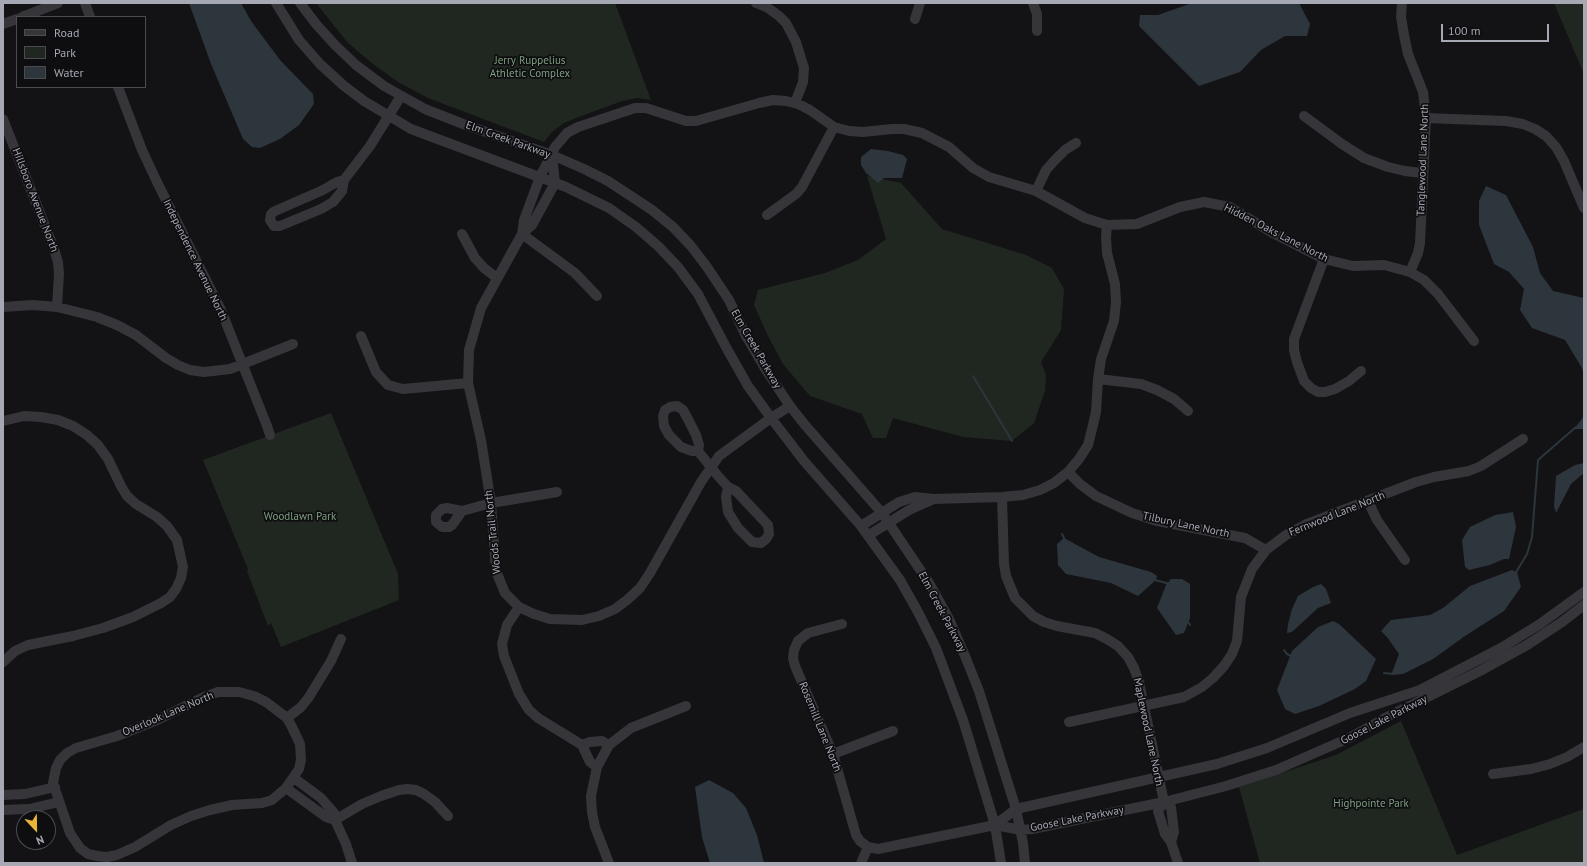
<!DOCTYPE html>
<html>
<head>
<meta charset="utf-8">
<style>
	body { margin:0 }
	#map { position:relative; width:1587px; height:866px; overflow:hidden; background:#131315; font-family:"PT Sans",sans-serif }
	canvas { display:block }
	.frame { position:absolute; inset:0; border:4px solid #a6a9b4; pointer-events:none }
	.legend { position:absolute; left:16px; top:16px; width:130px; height:72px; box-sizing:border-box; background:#0e0e10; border:1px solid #4b4c52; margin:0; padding:5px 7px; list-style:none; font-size:12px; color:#a6a9b4 }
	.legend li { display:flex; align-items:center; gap:8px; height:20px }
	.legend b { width:20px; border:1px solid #4b4c52 }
	.north { position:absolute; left:16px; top:810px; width:40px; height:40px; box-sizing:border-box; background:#0e0e10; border:1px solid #4b4c52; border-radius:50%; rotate:158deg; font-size:11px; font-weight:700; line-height:16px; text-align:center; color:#a6a9b4 }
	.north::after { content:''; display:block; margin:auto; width:14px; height:18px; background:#e7b539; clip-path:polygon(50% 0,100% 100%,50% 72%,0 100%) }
	.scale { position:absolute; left:1441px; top:24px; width:108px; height:18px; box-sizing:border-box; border:2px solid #a6a9b4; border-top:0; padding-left:5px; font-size:12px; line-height:14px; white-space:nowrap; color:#a6a9b4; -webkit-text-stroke:3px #0e0e10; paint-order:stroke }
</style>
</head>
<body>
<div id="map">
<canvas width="1587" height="866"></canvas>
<div class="frame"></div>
<ul class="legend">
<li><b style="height:5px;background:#35353a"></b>Road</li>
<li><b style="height:11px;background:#202721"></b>Park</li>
<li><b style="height:11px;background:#2d353d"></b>Water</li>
</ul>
<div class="north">N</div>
<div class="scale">100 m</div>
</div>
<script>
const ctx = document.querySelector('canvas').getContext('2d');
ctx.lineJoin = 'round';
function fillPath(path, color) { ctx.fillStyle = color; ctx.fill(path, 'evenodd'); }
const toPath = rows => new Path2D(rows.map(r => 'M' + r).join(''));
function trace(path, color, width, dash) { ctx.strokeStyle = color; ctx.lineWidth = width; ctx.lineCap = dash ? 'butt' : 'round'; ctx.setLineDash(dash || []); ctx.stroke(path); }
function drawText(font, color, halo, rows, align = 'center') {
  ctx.font = font + ' "PT Sans",sans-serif'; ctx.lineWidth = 3.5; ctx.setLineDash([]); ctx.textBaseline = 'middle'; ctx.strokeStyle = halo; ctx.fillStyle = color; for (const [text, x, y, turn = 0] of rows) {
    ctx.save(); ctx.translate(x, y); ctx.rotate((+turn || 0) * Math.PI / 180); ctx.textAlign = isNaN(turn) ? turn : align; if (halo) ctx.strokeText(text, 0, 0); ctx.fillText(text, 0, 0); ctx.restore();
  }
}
fillPath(toPath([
	[316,3,615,3,651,100,637,98,622,101,576,118,564,123,552,132,544,142,428,98,398,82,373,64,348,43],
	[1554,3,1584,3,1584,74],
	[867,176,901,183,942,229,1026,255,1052,268,1064,289,1061,330,1041,362,1046,375,1045,391,1034,423,1012,441,963,437,893,418,886,438,873,438,862,414,810,396,783,364,769,338,754,305,758,290,825,273,858,260,886,239],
	[331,413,398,574,399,600,281,647,271,623,268,626,247,571,248,569,203,460],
	[1401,721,1457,855,1584,809,1584,863,1260,863,1239,787,1336,755]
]), '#202721');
fillPath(toPath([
	[189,3,241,3,251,21,280,60,313,94,314,104,299,125,280,139,260,148,252,147,243,139,211,64],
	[1192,3,1299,3,1310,24,1307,36,1285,36,1261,50,1240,72,1199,86,1139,26,1140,15,1158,15],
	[871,149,888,151,903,155,907,159,902,178,884,178,878,183,866,173,861,165,861,157],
	[1486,186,1506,195,1533,247,1540,273,1553,291,1584,298,1584,376,1582,368,1565,340,1532,328,1520,310,1524,289,1509,272,1494,264,1479,225,1479,201],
	[1584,416,1584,429,1574,429],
	[1584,463,1584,473,1571,484,1556,513,1554,506,1556,476,1575,465],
	[1513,512,1516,527,1509,559,1504,559,1490,565,1469,570,1465,567,1462,540,1470,527,1495,515],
	[1064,538,1099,557,1151,572,1157,576,1156,580,1138,596,1111,583,1066,574,1058,565,1057,544],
	[1512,570,1517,572,1521,587,1504,611,1465,636,1433,659,1403,674,1391,675,1399,654,1387,637,1381,631,1391,620,1430,615,1443,608,1470,586],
	[1171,579,1182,579,1190,584,1190,618,1184,633,1176,635,1157,608,1166,585],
	[1321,584,1326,589,1331,603,1318,608,1292,632,1287,633,1288,624,1292,609,1298,596,1313,587],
	[1333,621,1339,624,1376,659,1366,681,1355,689,1319,706,1295,714,1285,709,1277,690,1292,651,1318,627],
	[709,780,733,793,746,808,757,835,764,863,710,863,702,837,695,787]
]), '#2d353d');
trace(toPath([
	[973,376,1012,441],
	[1062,534,1065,540],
	[1515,574,1527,554,1532,537,1538,460,1576,427],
	[1155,580,1170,584],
	[1187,620,1190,625],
	[1284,650,1287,654,1293,657],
	[1384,673,1394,674]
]), '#2d353d', 2);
trace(toPath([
	[85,3,90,17],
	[276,3,299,40,320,64,343,85,364,101,411,129,566,187,609,208,636,227,658,246,678,267,698,294,727,349,748,386,771,418,804,461,861,526,900,580,918,612,936,648,963,720,995,825,1001,863],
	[300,3,316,24,335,45,356,65,384,86,425,109,463,124,552,155,584,169,608,181,652,210,673,227,691,246,707,267,729,300,746,336,766,370,790,406,805,425,882,513,929,583,949,619,965,656,979,691,1016,809,1023,843,1025,863],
	[756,3,768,8,779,16,786,23,796,42,804,68,803,82,795,103],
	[1033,3,1037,14,1037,31],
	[1402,3,1401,17,1404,35,1408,54,1423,92,1426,118,1420,243,1418,253,1410,272],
	[22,17,58,3],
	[915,19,920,3],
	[3,24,17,19],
	[118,87,142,150,157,182,221,310,267,426,270,435],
	[1304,116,1342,144,1364,158,1388,167,1405,171,1422,173],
	[1426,118,1506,121,1523,124,1535,129,1546,136,1556,147,1564,161,1584,208],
	[3,119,53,246,58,262,59,274,57,307],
	[344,180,337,182,321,191,275,211,271,214,270,220,274,226,280,226,321,209,333,202,342,191,344,180,370,146,401,96],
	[1036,191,1046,170,1054,161,1065,150,1076,143],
	[767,215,796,194,802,187,834,127],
	[462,234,475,258,484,268,497,278],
	[522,234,575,273,597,296],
	[522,234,532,225,555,183,552,155],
	[1324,259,1294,339,1294,350,1297,362,1304,381,1311,388,1318,392,1325,392,1335,389,1349,381,1361,371],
	[3,307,33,305,57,307,97,317,117,325,136,335,166,358,178,365,190,370,204,372,230,369,293,344],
	[361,336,376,372,388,385,403,389,468,383],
	[1098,379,1141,384,1157,390,1174,399,1188,411],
	[790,406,771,418,719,456,701,482,650,573,640,588,627,600,615,609,599,616,582,620,550,619,534,614,519,607,505,593,496,571,491,503,481,440,468,383,469,350,481,308,522,234,524,220,540,177,555,147,567,133,578,127,635,108,646,108,686,121,696,121,759,103,773,100,786,101,798,104,810,110,834,127,849,131,863,132,892,129,904,129,922,133,949,147,973,168,989,177,1036,191,1085,218,1107,225,1137,224,1180,207,1204,202,1230,207,1271,232,1324,259,1353,266,1384,265,1410,272,1424,280,1438,294,1474,341],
	[3,421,24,416,41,417,58,420,73,426,87,435,98,445,108,459,121,486,127,496,136,504,157,517,167,526,177,540,183,567,181,578,176,589,170,597,161,603,133,617,103,628,73,636,28,645,15,651,3,662],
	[698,451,699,445,696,435,689,421,683,410,677,406,670,407,665,410,663,416,664,426,669,435,681,447,692,451,698,451,718,476,728,487,736,491,768,525,769,534,766,539,761,543,752,542,738,528,728,512,726,497,728,487],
	[1068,472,1080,484,1096,496,1132,513,1157,521,1245,538,1266,550],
	[1002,497,1004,564,1006,576,1015,598,1033,616,1044,622,1057,626,1095,633,1107,639,1118,646,1128,657,1134,668,1139,682,1164,802],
	[1368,501,1377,520,1405,560],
	[462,511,447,508,442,509,436,515,436,522,442,527,449,527,452,525,462,511,491,503,557,492],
	[861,526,899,502,915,497,934,499,1002,497,1023,495,1040,490,1054,483,1068,472,1079,459,1088,445,1092,429,1096,412,1098,379,1101,359,1114,321,1116,302,1115,284,1107,253,1106,237,1107,225],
	[869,535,909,510,934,499],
	[519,607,507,625,502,644,504,656,519,694,529,710,538,718,582,745],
	[842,624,808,633,798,641,794,650,793,658,795,666,833,754,856,835,860,841,868,847,878,849,995,825,1021,830,1032,829,1164,802,1226,786,1276,770,1349,738,1385,718,1478,672,1527,645,1562,622,1584,605],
	[218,692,239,692,254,696,266,702,287,718,292,727,300,744,301,760,299,769,286,788,272,800,262,803,232,805,210,810,191,816,171,825,135,847,117,855,107,857,97,856,88,854,80,848,70,833,53,783,56,768,60,760,67,753,76,748,117,736,157,720,204,697,218,692],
	[287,718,301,707,309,697,331,661,341,639],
	[1069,722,1184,697,1202,687,1213,678,1224,666,1232,654,1237,641,1241,597,1252,569,1266,550,1286,535,1307,524,1416,482,1434,477,1469,471,1481,466,1523,439],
	[602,741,609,745,597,767,590,762,582,745,590,742,602,741],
	[609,745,631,728,686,706],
	[833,754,893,731],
	[597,767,591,796,592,812,595,827,609,863],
	[1493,774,1531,769,1550,764,1567,757,1584,747],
	[294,778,321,798,334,813,335,820,346,844,352,863],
	[286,788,326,817,335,820],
	[3,795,25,794,55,787],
	[1164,802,1158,811,1165,834,1171,842,1178,863],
	[1164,802,1171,807,1174,832,1171,842],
	[3,810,29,809,59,802],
	[335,820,362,804,381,796,399,790,407,789,416,790,424,794,435,802,448,816],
	[995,825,1016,809,1217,764,1267,748,1350,713,1420,690,1501,648,1540,624,1584,592],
	[861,863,868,847]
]), '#35353a', 10);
drawText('11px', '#7e9f81', '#0e0e10', [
	["Jerry Ruppelius",530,61],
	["Athletic Complex",530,74],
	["Woodlawn Park",300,517],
	["Highpointe Park",1371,804]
]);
drawText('11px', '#a6a9b4', '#0e0e10', [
	["Elm Creek Parkway",508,140,20],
	["Tanglewood Lane North",1423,160,-88],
	["Hillsboro Avenue North",35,200,69],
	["Hidden Oaks Lane North",1276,233,27],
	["Independence Avenue North",195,260,64],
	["Elm Creek Parkway",756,349,60],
	["Fernwood Lane North",1337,514,-22],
	["Tilbury Lane North",1186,525,12],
	["Woods Trail North",493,532,-96],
	["Elm Creek Parkway",942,612,62],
	["Overlook Lane North",168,714,-23],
	["Goose Lake Parkway",1384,720,-27],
	["Rosemill Lane North",820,727,68],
	["Maplewood Lane North",1148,732,78],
	["Goose Lake Parkway",1077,819,-11]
]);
</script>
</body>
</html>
